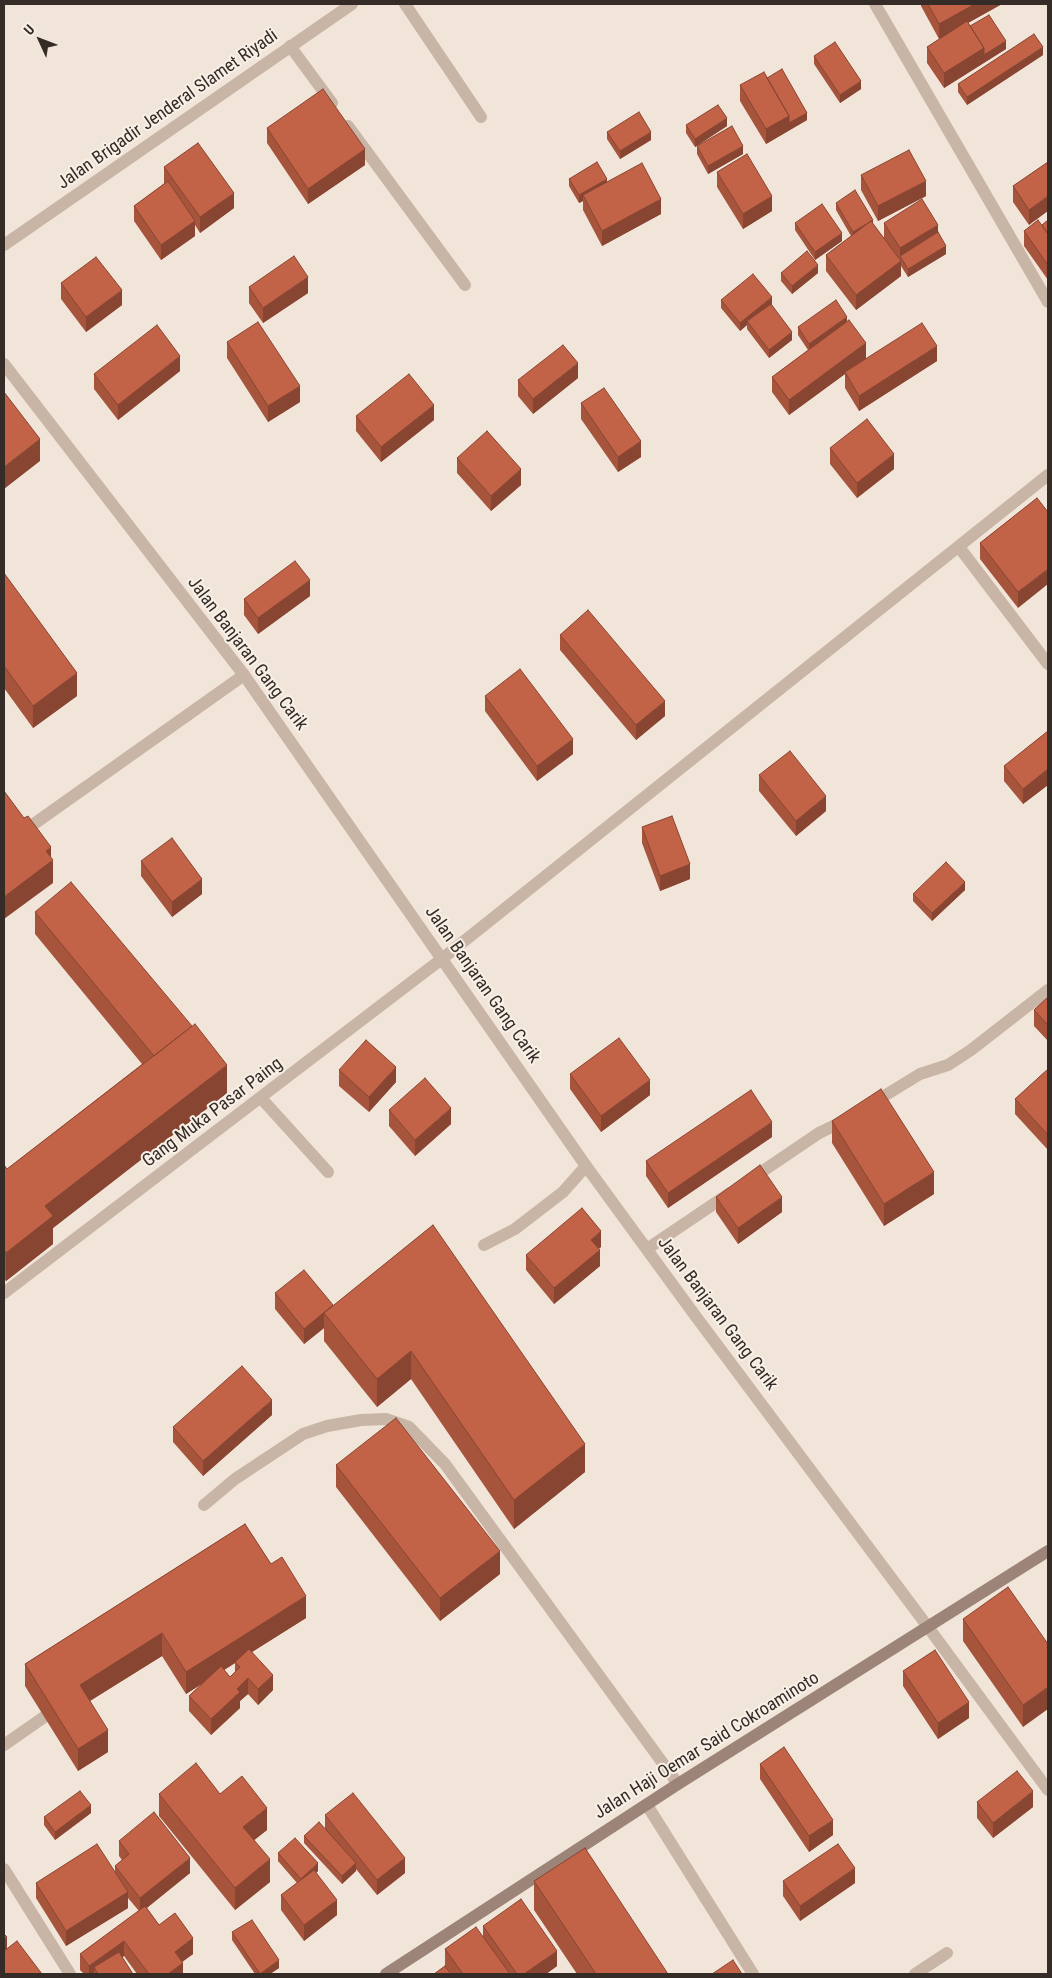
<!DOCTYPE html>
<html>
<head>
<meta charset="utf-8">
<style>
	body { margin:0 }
	#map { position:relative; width:1052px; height:1978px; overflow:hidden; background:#f1e5da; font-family:"Roboto Condensed",sans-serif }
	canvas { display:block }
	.frame { position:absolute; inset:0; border:5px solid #352b27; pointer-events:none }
	.north { position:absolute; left:15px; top:15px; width:50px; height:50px; -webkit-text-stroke:4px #f8f0e6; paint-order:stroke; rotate:313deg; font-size:14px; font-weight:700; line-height:20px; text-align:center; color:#352b27 }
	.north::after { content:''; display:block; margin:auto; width:18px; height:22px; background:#352b27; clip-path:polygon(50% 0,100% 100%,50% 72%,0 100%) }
</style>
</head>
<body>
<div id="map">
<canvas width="1052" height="1978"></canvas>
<div class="frame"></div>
<div class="north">U</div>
</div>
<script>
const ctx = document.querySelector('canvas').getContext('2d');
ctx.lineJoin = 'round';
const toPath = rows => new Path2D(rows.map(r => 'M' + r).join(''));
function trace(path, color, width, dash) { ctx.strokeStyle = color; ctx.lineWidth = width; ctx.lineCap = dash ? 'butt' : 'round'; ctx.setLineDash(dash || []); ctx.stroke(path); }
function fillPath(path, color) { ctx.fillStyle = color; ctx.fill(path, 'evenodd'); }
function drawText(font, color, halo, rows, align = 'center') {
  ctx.font = font + ' "Roboto Condensed",sans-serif'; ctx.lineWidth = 4; ctx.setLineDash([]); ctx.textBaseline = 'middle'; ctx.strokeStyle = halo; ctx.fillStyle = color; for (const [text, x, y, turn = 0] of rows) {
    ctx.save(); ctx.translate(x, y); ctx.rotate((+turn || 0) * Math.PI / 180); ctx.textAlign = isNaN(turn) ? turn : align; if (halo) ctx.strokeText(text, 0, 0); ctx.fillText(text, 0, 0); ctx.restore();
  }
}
trace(toPath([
	[4,1745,57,1708]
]), '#c8b5a6', 12);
trace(toPath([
	[405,4,481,117],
	[875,4,1048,302],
	[290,46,332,103],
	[348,126,465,285],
	[959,547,1048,664],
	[24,831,244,675],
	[261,1098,328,1172],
	[871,1104,920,1074,948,1065,971,1050,1048,990],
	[751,1179,819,1133,846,1120],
	[484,1245,515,1229,563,1192,586,1166],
	[647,1249,730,1193],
	[4,1293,443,958,1048,475],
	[204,1505,235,1479,303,1434,327,1426,361,1420,386,1419,409,1427,445,1464,678,1784],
	[928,1627,1048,1790],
	[647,1805,753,1974],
	[4,1869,70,1974],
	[915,1974,947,1953]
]), '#c8b5a6', 12);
trace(toPath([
	[4,245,352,4],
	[4,364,244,675,586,1166,694,1314,928,1627]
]), '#c8b5a6', 12);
trace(toPath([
	[386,1974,678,1784,1048,1551]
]), '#9c8478', 12);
fillPath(toPath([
	[921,4,1002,4,968,23,970,26,1006,49,944,88,927,63,927,47,939,39,921,6],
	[1043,55,967,105,958,92,958,84],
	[814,56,861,89,840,103,814,64],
	[767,78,807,120,766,144,740,101,740,85],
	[686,125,727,126,695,147,686,133],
	[267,128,365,165,308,204,267,143],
	[607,132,651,140,620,159,607,139],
	[697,146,743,154,708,174,697,154],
	[1048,162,1029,225,1013,202,1013,186],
	[164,167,234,208,200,233,195,225,195,236,161,260,134,221,134,206,165,183,164,183],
	[717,172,772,211,743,229,717,187],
	[861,175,926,196,878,221,861,190],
	[569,179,607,182,661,214,602,246,583,210,583,201,579,203,569,186],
	[836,203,873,224,884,238,884,223,938,232,946,254,908,277,901,266,901,276,856,310,826,271,826,255,851,236,836,210],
	[1048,220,1048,280,1024,246,1024,231,1042,225],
	[795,223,842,241,815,260,795,230],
	[781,273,818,273,792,294,781,281],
	[61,283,122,305,86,332,61,299],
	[249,287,308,293,263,323,249,303],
	[721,300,772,305,792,340,769,358,747,329,747,325,740,331,721,308],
	[847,321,866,358,937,361,859,411,845,388,845,374,789,415,772,392,772,377,808,350,798,335,798,327],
	[227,342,300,402,268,422,227,358],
	[180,371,118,420,94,389,94,374],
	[578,378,533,414,518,396,518,380],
	[581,403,641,457,618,472,581,419],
	[356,416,434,420,381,462,356,431],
	[830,448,894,469,857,498,830,464],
	[457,458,521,485,491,511,457,473],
	[1037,498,1018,608,980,559,980,543],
	[4,573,77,696,33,728,4,688],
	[310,596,258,634,244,615,244,599],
	[560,635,665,716,636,740,560,650],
	[485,696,573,754,537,781,485,711],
	[1048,731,1048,785,1023,804,1004,781,1004,766],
	[759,775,826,811,796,836,759,791],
	[642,827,690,879,660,891,642,843],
	[141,861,202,894,172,917,141,876],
	[965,890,932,921,913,901,913,894],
	[35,912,227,1093,53,1228,53,1244,6,1281,4,1279,4,1165,7,1169,142,1064,35,934],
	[1048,997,1048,1041,1034,1026,1034,1010],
	[1048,1069,1048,1150,1015,1114,1015,1099],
	[339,1070,396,1082,369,1112,339,1086],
	[570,1074,650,1095,601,1132,570,1089],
	[389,1110,451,1124,415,1156,389,1126],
	[832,1121,934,1194,884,1226,832,1143],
	[772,1137,668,1208,646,1176,646,1161],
	[716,1197,782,1212,738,1244,716,1212],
	[433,1225,585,1472,514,1529,411,1379,377,1407,324,1341,324,1328,304,1344,275,1309,275,1293,333,1306],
	[601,1247,598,1249,600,1266,554,1304,526,1270,526,1255],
	[272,1415,203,1476,173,1442,173,1427],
	[336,1465,500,1574,440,1621,336,1487],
	[245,1524,306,1618,252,1652,273,1690,258,1705,248,1694,240,1701,240,1708,211,1735,189,1711,189,1696,203,1683,186,1694,162,1656,90,1701,108,1752,78,1771,25,1686,25,1664],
	[235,1663,235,1672,230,1677,224,1670],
	[963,1619,1048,1644,1023,1727,963,1641],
	[903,1671,969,1718,938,1739,903,1686],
	[760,1764,833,1835,809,1852,760,1779],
	[159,1794,220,1794,267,1830,254,1840,270,1882,235,1910,159,1816],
	[977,1802,1033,1807,993,1838,977,1818],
	[91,1813,55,1840,44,1825,44,1817],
	[325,1815,405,1873,377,1895,356,1869,356,1871,342,1884,304,1843,304,1836,325,1829],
	[119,1841,190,1873,147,1908,159,1925,193,1954,182,1962,183,1974,137,1974,124,1956,122,1957,133,1974,84,1974,80,1970,80,1954,139,1911,128,1898,128,1908,66,1946,36,1898,36,1883,115,1872,115,1866,122,1860,119,1856],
	[278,1853,318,1871,316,1873,337,1915,304,1941,281,1910,281,1895,297,1883,278,1861],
	[534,1881,668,1974,577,1974,534,1910],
	[783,1881,855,1883,800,1921,783,1896],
	[483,1926,557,1966,546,1974,434,1974,445,1966,445,1949,483,1936],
	[232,1932,279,1968,270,1974,255,1974,232,1940]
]), '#a7543d');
fillPath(toPath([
	[975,4,1002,4,939,39,939,24],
	[1006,41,1006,49,944,88,944,73,984,48],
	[1043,47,1043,55,967,105,967,97],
	[861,81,861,89,840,103,840,95],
	[807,113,807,120,766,144,766,129,789,116],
	[727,118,727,126,695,147,695,139],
	[651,132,651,140,620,159,620,151],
	[743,146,743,154,708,174,708,166],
	[365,149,365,165,308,204,308,189],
	[607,179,607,187,583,195,583,201,579,203,579,195],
	[926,181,926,196,878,221,878,206],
	[234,193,234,208,200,233,200,217],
	[772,196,772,211,743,229,743,214],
	[1048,196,1048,211,1029,225,1029,210],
	[661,199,661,214,602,246,602,231],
	[873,220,873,228,853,240,853,232],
	[195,221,195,236,161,260,161,245],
	[938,225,938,240,900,256,900,248],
	[842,233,842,241,815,260,815,252],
	[946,246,946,254,908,277,908,269],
	[901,261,901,276,856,310,856,295],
	[818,265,818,273,792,294,792,286],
	[308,277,308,293,263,323,263,308],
	[122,290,122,305,86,332,86,317],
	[772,297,772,305,747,321,747,325,740,331,740,323],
	[847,317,847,325,809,351,809,344],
	[792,332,792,340,769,358,769,350],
	[866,343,866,358,845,372,845,374,789,415,789,400],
	[937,346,937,361,859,411,859,396],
	[180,356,180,371,118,420,118,405],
	[578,363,578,378,533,414,533,399],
	[300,386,300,402,268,422,268,406],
	[434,405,434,420,381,462,381,447],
	[40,439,40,461,4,489,4,467],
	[641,441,641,457,618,472,618,457],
	[894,454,894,469,857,498,857,483],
	[521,469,521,485,491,511,491,496],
	[1048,569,1048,584,1018,608,1018,592],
	[310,580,310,596,258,634,258,618],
	[77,673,77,696,33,728,33,706],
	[665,701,665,716,636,740,636,725],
	[573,739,573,754,537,781,537,766],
	[1048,769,1048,785,1023,804,1023,789],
	[826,796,826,811,796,836,796,821],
	[51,847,51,862,53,860,53,883,4,919,4,897,46,851],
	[690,864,690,879,660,891,660,876],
	[202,879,202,894,172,917,172,902],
	[965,882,965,890,932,921,932,913],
	[227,1065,227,1093,53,1228,53,1244,6,1281,6,1253,45,1206],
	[396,1067,396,1082,369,1112,369,1097],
	[650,1080,650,1095,601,1132,601,1116],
	[451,1108,451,1124,415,1156,415,1140],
	[772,1122,772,1137,668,1208,668,1193],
	[934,1172,934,1194,884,1226,884,1204],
	[782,1197,782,1212,738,1244,738,1228],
	[601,1231,601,1247,591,1255,591,1240],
	[600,1250,600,1266,554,1304,554,1288],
	[333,1305,333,1320,324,1313,324,1328,304,1344,304,1329],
	[411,1351,411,1379,377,1407,377,1379],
	[272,1400,272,1415,203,1476,203,1461],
	[585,1444,585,1472,514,1529,514,1500],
	[500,1551,500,1574,440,1621,440,1598],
	[306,1596,306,1618,236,1662,235,1662,235,1663,186,1694,186,1672],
	[162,1633,162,1656,80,1707,80,1685],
	[273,1675,273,1690,258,1705,258,1689],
	[248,1678,248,1694,240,1701,240,1708,211,1735,211,1719,237,1689],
	[1048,1687,1048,1709,1023,1727,1023,1705],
	[969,1702,969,1718,938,1739,938,1723],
	[108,1730,108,1752,78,1771,78,1749],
	[1033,1791,1033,1807,993,1838,993,1823],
	[91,1805,91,1813,55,1840,55,1832],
	[267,1808,267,1830,243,1849,243,1827],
	[833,1820,833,1835,809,1852,809,1836],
	[190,1858,190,1873,140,1913,140,1898],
	[405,1858,405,1873,377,1895,377,1880],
	[270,1859,270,1882,235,1910,235,1888],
	[318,1863,318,1871,301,1886,301,1879],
	[356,1863,356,1871,342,1884,342,1876],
	[855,1868,855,1883,800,1921,800,1906],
	[128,1892,128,1908,66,1946,66,1931],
	[337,1900,337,1915,304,1941,304,1925],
	[7,1937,7,1952,4,1955,4,1940],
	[193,1938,193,1954,175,1967,175,1952],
	[124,1941,124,1956,99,1974,94,1967,94,1974,89,1974,89,1966],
	[557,1951,557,1966,546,1974,524,1974],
	[279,1960,279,1968,270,1974,260,1974],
	[183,1963,183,1974,168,1974]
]), '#884532');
const building = toPath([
	[928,4,975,4,939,24,928,4],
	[989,15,1006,41,984,55,984,48,970,26,989,15],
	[967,21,984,48,944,73,927,47,967,21],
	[1034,34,1043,47,967,97,958,84,1034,34],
	[835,42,861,81,840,95,814,56,835,42],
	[782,69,807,113,789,123,789,116,767,78,782,69],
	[764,72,789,116,766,129,740,85,764,72],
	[323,89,365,149,308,189,267,128,323,89],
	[718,105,727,118,695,139,686,125,718,105],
	[639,112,651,132,620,151,607,132,639,112],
	[732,126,743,146,708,166,697,146,732,126],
	[198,143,234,193,200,217,164,167,198,143],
	[909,150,926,181,878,206,861,175,909,150],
	[747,154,772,196,743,214,717,172,747,154],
	[597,162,607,179,579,195,569,179,597,162],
	[1048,162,1048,196,1029,210,1013,186,1048,162],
	[642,163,661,199,602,231,583,195,642,163],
	[168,181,195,221,161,245,134,206,168,181],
	[855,190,873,220,853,232,836,203,855,190],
	[922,199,938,225,900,248,884,223,922,199],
	[822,204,842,233,815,252,795,223,822,204],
	[1038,220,1048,234,1048,265,1024,231,1038,220],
	[1048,220,1048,234,1042,225,1048,220],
	[871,221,901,261,856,295,826,255,871,221],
	[938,232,946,246,908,269,900,256,938,232],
	[807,251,818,265,792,286,781,273,807,251],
	[294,256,308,277,263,308,249,287,294,256],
	[96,257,122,290,86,317,61,283,96,257],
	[753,274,772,297,740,323,721,300,753,274],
	[836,300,847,317,809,344,798,327,836,300],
	[771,304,792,332,769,350,747,321,771,304],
	[849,320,866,343,789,400,772,377,849,320],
	[258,322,300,386,268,406,227,342,258,322],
	[922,323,937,346,859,396,845,372,922,323],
	[157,325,180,356,118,405,94,374,157,325],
	[563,345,578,363,533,399,518,380,563,345],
	[409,374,434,405,381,447,356,416,409,374],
	[604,388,641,441,618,457,581,403,604,388],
	[4,392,40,439,4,467,4,392],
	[867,419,894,454,857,483,830,448,867,419],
	[487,431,521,469,491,496,457,458,487,431],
	[1037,498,1048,512,1048,569,1018,592,980,543,1037,498],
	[295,561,310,580,258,618,244,599,295,561],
	[4,573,77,673,33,706,4,666,4,573],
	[588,610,665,701,636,725,560,635,588,610],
	[520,669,573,739,537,766,485,696,520,669],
	[1048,731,1048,769,1023,789,1004,766,1048,731],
	[790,751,826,796,796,821,759,775,790,751],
	[4,791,24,818,28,816,51,847,46,851,53,860,4,897,4,791],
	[672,816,690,864,660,876,642,827,672,816],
	[172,838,202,879,172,902,141,861,172,838],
	[946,862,965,882,932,913,913,894,946,862],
	[71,882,192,1026,154,1056,35,912,71,882],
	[1048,997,1048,1025,1034,1010,1048,997],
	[195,1024,227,1065,45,1206,53,1216,6,1253,4,1250,4,1165,7,1169,195,1024],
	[619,1038,650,1080,601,1116,570,1074,619,1038],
	[366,1040,396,1067,369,1097,339,1070,366,1040],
	[1048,1069,1048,1135,1015,1099,1048,1069],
	[425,1078,451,1108,415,1140,389,1110,425,1078],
	[881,1089,934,1172,884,1204,832,1121,881,1089],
	[751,1090,772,1122,668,1193,646,1161,751,1090],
	[760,1165,782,1197,738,1228,716,1197,760,1165],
	[582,1208,601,1231,591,1240,600,1250,554,1288,526,1255,582,1208],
	[433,1225,585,1444,514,1500,411,1351,377,1379,324,1313,433,1225],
	[304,1270,333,1305,304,1329,275,1293,304,1270],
	[242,1366,272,1400,203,1461,173,1427,242,1366],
	[396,1418,500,1551,440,1598,336,1465,396,1418],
	[245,1524,271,1564,282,1557,306,1596,186,1672,162,1633,80,1685,108,1730,78,1749,25,1664,245,1524],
	[1008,1587,1048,1644,1048,1687,1023,1705,963,1619,1008,1587],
	[249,1649,273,1675,258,1689,248,1678,237,1689,240,1692,211,1719,189,1696,221,1666,230,1677,240,1667,235,1662,249,1649],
	[935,1650,969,1702,938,1723,903,1671,935,1650],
	[784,1747,833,1820,809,1836,760,1764,784,1747],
	[196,1763,220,1794,242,1776,267,1808,243,1827,270,1859,235,1888,159,1794,196,1763],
	[1017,1771,1033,1791,993,1823,977,1802,1017,1771],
	[80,1791,91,1805,55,1832,44,1817,80,1791],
	[353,1793,405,1858,377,1880,325,1815,353,1793],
	[154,1812,190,1858,140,1898,115,1866,129,1854,119,1841,154,1812],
	[319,1822,356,1863,342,1876,304,1836,319,1822],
	[295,1838,318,1863,301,1879,278,1853,295,1838],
	[97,1844,128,1892,66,1931,36,1883,97,1844],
	[838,1844,855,1868,800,1906,783,1881,838,1844],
	[585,1848,668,1974,596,1974,534,1881,585,1848],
	[314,1870,337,1900,304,1925,281,1895,314,1870],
	[521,1899,557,1951,524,1974,517,1974,483,1926,521,1899],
	[145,1906,159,1925,175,1913,193,1938,175,1952,183,1963,168,1974,149,1974,124,1941,89,1966,80,1954,145,1906],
	[252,1920,279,1960,260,1974,232,1932,252,1920],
	[476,1927,510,1974,463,1974,445,1949,476,1927],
	[4,1934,7,1937,4,1940,4,1934],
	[17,1941,42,1974,4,1974,4,1951,17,1941],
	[119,1952,133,1974,98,1974,94,1967,119,1952],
	[733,1960,742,1974,712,1974,733,1960],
	[445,1966,451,1974,434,1974,445,1966]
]);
fillPath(building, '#c26247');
trace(building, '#884532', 1);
drawText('18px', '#352b27', '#f8f0e6', [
	["Jalan Brigadir Jenderal Slamet Riyadi",168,110,-35],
	["Jalan Banjaran Gang Carik",247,654,53],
	["Jalan Banjaran Gang Carik",482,985,55],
	["Gang Muka Pasar Paing",213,1113,-37],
	["Jalan Banjaran Gang Carik",717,1314,53],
	["Jalan Haji Oemar Said Cokroaminoto",707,1746,-32]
]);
</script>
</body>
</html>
